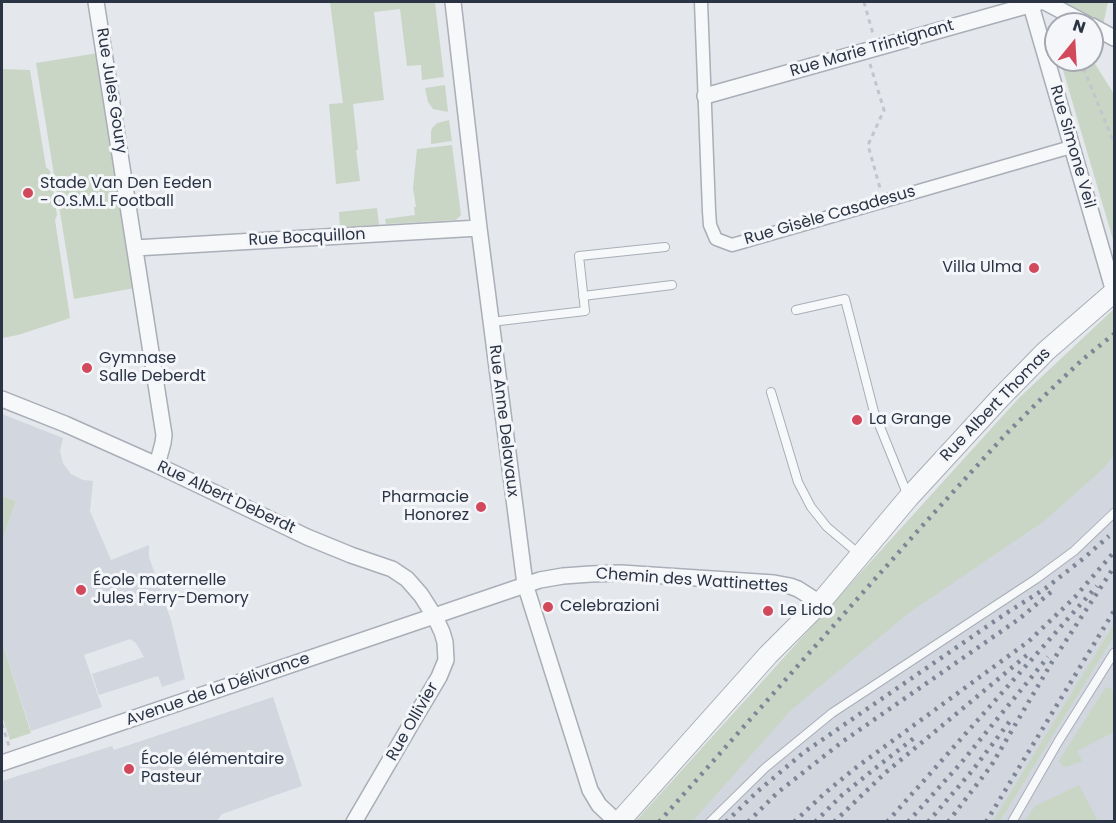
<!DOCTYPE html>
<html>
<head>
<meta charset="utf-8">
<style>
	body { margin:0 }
	#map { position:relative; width:1116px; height:823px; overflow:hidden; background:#e4e7ec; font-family:Poppins,sans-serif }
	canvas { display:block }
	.frame { position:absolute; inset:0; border:3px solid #2b3445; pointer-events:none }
	.north { position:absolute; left:1044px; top:12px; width:60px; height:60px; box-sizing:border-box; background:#f4f6f9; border:2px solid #a4a8b1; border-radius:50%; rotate:18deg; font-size:16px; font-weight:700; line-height:24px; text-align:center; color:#2b3445 }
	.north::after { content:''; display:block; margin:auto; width:21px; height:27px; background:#d1495b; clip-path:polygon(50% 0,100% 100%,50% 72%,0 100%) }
</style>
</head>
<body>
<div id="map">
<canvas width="1116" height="823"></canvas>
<div class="frame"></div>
<div class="north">N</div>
</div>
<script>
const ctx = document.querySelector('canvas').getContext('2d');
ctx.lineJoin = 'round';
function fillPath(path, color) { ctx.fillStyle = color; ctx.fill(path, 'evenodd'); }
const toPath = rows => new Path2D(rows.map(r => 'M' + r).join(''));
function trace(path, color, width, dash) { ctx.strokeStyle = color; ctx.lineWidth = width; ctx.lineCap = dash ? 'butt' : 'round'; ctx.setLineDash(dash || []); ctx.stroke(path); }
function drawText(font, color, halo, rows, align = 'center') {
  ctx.font = font + ' Poppins,sans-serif'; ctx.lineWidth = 6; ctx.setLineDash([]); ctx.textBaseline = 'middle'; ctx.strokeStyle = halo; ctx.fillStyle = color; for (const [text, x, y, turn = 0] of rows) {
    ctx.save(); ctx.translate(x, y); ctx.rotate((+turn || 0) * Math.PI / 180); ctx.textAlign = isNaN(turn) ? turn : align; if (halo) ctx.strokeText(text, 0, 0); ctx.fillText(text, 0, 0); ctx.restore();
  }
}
fillPath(toPath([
	[1114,309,1114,821,635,822,1019,398],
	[2,414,63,438,60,451,63,463,71,474,83,480,93,481,90,511,111,560,149,545,149,557,171,620,185,679,162,687,158,676,99,695,92,674,144,657,136,643,130,639,84,655,102,707,31,731,2,642,2,542,16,501,2,496],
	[273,697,302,786,222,814,217,821,2,821,2,781,112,746,114,750]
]), '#d2d6de');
fillPath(toPath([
	[330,2,435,2,444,77,422,80,421,65,407,66,400,9,374,12,384,100,353,104,358,150,356,150,360,181,336,184,329,104,343,103],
	[1059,2,1108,2,1103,25],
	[1092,30,1100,35,1095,64,1114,94,1114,243,1060,60,1092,60],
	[98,53,135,288,74,299,36,63],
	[2,69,30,70,46,167,50,171,57,215,55,220,70,318,18,335,2,338],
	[445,85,448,112,433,109,428,102,425,88],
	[449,120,452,141,431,144,431,132,432,128,437,123],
	[452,145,461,215,456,220,386,224,385,219,415,215,414,207,416,207,413,188,417,149],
	[377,208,379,225,340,227,339,212],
	[1114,309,1114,455,1105,467,1043,522,910,612,790,711,693,821,635,822,1019,398],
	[2,496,16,501,2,542],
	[1114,624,1114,636,1000,821,993,821],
	[2,642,31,733,10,740,3,719,2,719],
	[1106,687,1111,688,1114,694,1114,732,1077,751,1082,761,1067,767,1063,766,1059,762,1060,759],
	[1079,785,1098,821,1025,821,1035,806]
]), '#c9d6c5');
const service = toPath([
	[583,296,672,285],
	[796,310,845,299,874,412,908,496],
	[491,322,585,311,579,256,665,247],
	[771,392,798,482,811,507,827,527,859,554],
	[710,822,765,768,832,713,1036,579,1074,551,1114,513],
	[1012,822,1058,742,1114,653]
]);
const pedestrian = toPath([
	[701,2,709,211,710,225,716,239,732,245,1071,147]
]);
const minor = toPath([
	[96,2,164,435,163,443,157,465],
	[453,2,479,228,525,584,590,790,599,805,617,822],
	[1030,2,1114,292],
	[1045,2,1087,24],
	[1092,26,1114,38],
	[705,96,1040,2],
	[135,248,479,228],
	[2,399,65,424,157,465,307,537,351,555,392,569,407,579,421,595,435,617,442,632,445,642,446,660,439,677,417,714,354,822],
	[2,763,540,580,563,576,591,574,621,573,774,583,790,586,798,589,820,603]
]);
const tertiary = toPath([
	[619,822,768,655,820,603,909,497,1000,398,1046,351,1114,292]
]);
trace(service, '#a9aeb7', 10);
trace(pedestrian, '#a9aeb7', 15);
trace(minor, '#a9aeb7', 18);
trace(tertiary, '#a9aeb7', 22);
trace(toPath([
	[864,2,873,34],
	[1080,60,1114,143],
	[870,64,884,110,868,145,880,188],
	[2,724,9,746]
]), '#c2c5cb', 3, [4.5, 4.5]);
trace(service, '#f7f8fa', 8);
trace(pedestrian, '#f7f8fa', 12);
trace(minor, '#f7f8fa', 15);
trace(tertiary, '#f7f8fa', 20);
trace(toPath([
	[659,822,923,525,1005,435,1043,397,1082,360,1114,334],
	[726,822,758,791,803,753,1005,614,1046,588,1084,558,1109,536],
	[748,822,777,793,842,742,1019,619,1051,592],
	[794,822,825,793,854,769,1029,641,1075,597,1114,552],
	[815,822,841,796,873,770,918,735],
	[834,822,885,773,1027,655],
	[887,822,1097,586],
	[908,822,961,763,1048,657],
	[928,822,972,771,1010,721],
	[948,822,991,766,1052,662,1114,567],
	[986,822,1114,611]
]), '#7d8696', 4.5, [3, 6]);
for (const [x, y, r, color] of [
	[28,193,6,"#d1495b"],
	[1034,268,6,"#d1495b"],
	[87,368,6,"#d1495b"],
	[857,420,6,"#d1495b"],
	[481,507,6,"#d1495b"],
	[81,590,6,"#d1495b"],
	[548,607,6,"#d1495b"],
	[768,611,6,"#d1495b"],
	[129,769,6,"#d1495b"]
]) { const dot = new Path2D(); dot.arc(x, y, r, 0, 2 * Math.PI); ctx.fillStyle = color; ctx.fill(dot); trace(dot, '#f4f6f9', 2); }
drawText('16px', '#2b3445', '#f4f6f9', [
	["Rue Marie Trintignant",872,49,-16],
	["Rue Jules Goury",111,91,81],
	["Rue Simone Veil",1072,147,74],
	["Rue Gisèle Casadesus",830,216,-16],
	["Rue Bocquillon",307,238,-3],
	["Rue Albert Thomas",996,405,-46],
	["Rue Anne Delavaux",503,421,83],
	["Rue Albert Deberdt",226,498,25],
	["Chemin des Wattinettes",692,581,4],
	["Avenue de la Délivrance",218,690,-19],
	["Rue Ollivier",413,722,-60]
]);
drawText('16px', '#2b3445', '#f4f6f9', [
	["Stade Van Den Eeden",40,184],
	["- O.S.M.L Football",40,202],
	["Villa Ulma",1022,268,"right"],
	["Gymnase",99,359],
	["Salle Deberdt",99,377],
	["La Grange",869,420],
	["Pharmacie",469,498,"right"],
	["Honorez",469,516,"right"],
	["École maternelle",93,581],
	["Jules Ferry-Demory",93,599],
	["Celebrazioni",560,607],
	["Le Lido",780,611],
	["École élémentaire",141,760],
	["Pasteur",141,778]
], 'left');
</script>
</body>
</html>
